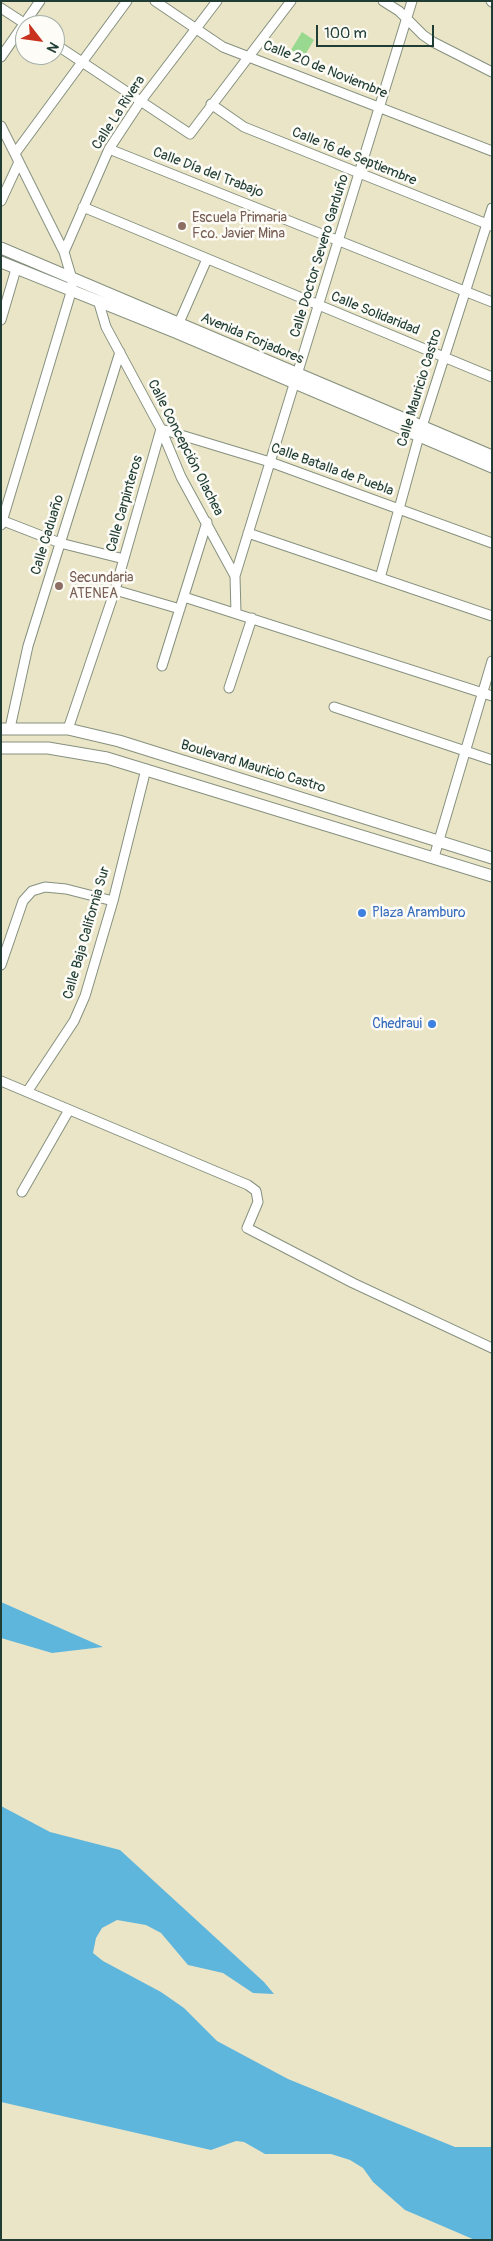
<!DOCTYPE html>
<html>
<head>
<meta charset="utf-8">
<style>
	body { margin:0 }
	#map { position:relative; width:493px; height:2241px; overflow:hidden; background:#ebe5c8; font-family:Pangolin,sans-serif }
	canvas { display:block }
	.frame { position:absolute; inset:0; border:2px solid #1f3d34; pointer-events:none }
	.north { position:absolute; left:15px; top:15px; width:50px; height:50px; box-sizing:border-box; background:#fdfcf7; border:1px solid #a4b0a9; border-radius:50%; rotate:120deg; font-size:14px; font-weight:700; line-height:20px; text-align:center; color:#1f3d34 }
	.north::after { content:''; display:block; margin:auto; width:18px; height:22px; background:#c8321e; clip-path:polygon(50% 0,100% 100%,50% 72%,0 100%) }
	.scale { position:absolute; left:316px; top:25px; width:118px; height:22px; box-sizing:border-box; border:2px solid #1f3d34; border-top:0; padding-left:6px; font-size:15px; line-height:18px; white-space:nowrap; color:#1f3d34; -webkit-text-stroke:4px #fdfcf7; paint-order:stroke }
</style>
</head>
<body>
<div id="map">
<canvas width="493" height="2241"></canvas>
<div class="frame"></div>
<div class="north">N</div>
<div class="scale">100 m</div>
</div>
<script>
const ctx = document.querySelector('canvas').getContext('2d');
ctx.lineJoin = 'round';
function fillPath(path, color) { ctx.fillStyle = color; ctx.fill(path, 'evenodd'); }
const toPath = rows => new Path2D(rows.map(r => 'M' + r).join(''));
function trace(path, color, width, dash) { ctx.strokeStyle = color; ctx.lineWidth = width; ctx.lineCap = dash ? 'butt' : 'round'; ctx.setLineDash(dash || []); ctx.stroke(path); }
function drawText(font, color, halo, rows, align = 'center') {
  ctx.font = font + ' Pangolin,sans-serif'; ctx.lineWidth = 5; ctx.setLineDash([]); ctx.textBaseline = 'middle'; ctx.strokeStyle = halo; ctx.fillStyle = color; for (const [text, x, y, turn = 0] of rows) {
    ctx.save(); ctx.translate(x, y); ctx.rotate((+turn || 0) * Math.PI / 180); ctx.textAlign = isNaN(turn) ? turn : align; if (halo) ctx.strokeText(text, 0, 0); ctx.fillText(text, 0, 0); ctx.restore();
  }
}
fillPath(toPath([
	[302,32,314,40,303,58,291,50]
]), '#98d98f');
fillPath(toPath([
	[1,1602,103,1647,52,1653,1,1638],
	[1,1806,50,1832,120,1850,264,1982,274,1994,253,1993,223,1973,188,1965,161,1933,146,1925,117,1920,102,1928,96,1938,93,1953,103,1961,161,1992,184,2008,217,2041,288,2079,455,2147,492,2147,492,2240,475,2240,405,2210,373,2182,363,2168,350,2160,331,2154,265,2154,244,2142,236,2141,211,2150,1,2102]
]), '#5fb6dc');
const minor = toPath([
	[155,1,223,47,492,151],
	[383,1,399,11,423,35,433,42,492,72],
	[491,1,492,2],
	[1,8,27,25],
	[55,44,190,134,291,1],
	[1,57,40,1],
	[211,104,244,127,492,226],
	[1,126,64,252,72,279,72,289,1,525],
	[109,149,492,302],
	[16,152,127,1],
	[1,201,19,162],
	[83,207,492,377],
	[64,252,109,149,140,102,217,1],
	[98,300,106,327,161,429,181,477,235,576,236,613],
	[1,320,16,269],
	[178,325,207,259],
	[1,520,60,543,124,559],
	[248,533,492,616],
	[235,576,412,1],
	[380,578,419,436,492,208],
	[115,590,180,609],
	[184,597,492,696],
	[162,666,207,522],
	[229,688,252,618],
	[334,707,492,760],
	[10,728,28,646,120,352],
	[68,729,115,590,161,429,270,462,492,543],
	[434,857,492,661],
	[1,965,23,901,32,891,45,887,66,889,113,901],
	[1,1081,248,1185,256,1191,258,1202,247,1228,353,1283,492,1348],
	[27,1092,74,1021,85,996,113,901,146,769],
	[22,1192,69,1110]
]);
const major = toPath([
	[1,248,492,456],
	[1,262,175,332,492,467],
	[1,729,68,729,119,741,492,858],
	[1,748,48,748,107,758,492,876]
]);
trace(minor, '#85917e', 11);
trace(major, '#85917e', 13);
trace(minor, '#fff', 9);
trace(major, '#fff', 11);
for (const [x, y, r, color] of [
	[182,226,5,"#8d6e63"],
	[59,586,5,"#8d6e63"],
	[362,913,5,"#3f7fe0"],
	[432,1024,5,"#3f7fe0"]
]) { const dot = new Path2D(); dot.arc(x, y, r, 0, 2 * Math.PI); ctx.fillStyle = color; ctx.fill(dot); trace(dot, '#fdfcf7', 2); }
drawText('14px', '#1f3d34', '#fdfcf7', [
	["Calle 20 de Noviembre",325,70,22],
	["Calle La Rivera",119,113,-57],
	["Calle 16 de Septiembre",354,157,22],
	["Calle Día del Trabajo",208,173,21],
	["Calle Doctor Severo Garduño",320,256,-73],
	["Calle Solidaridad",375,314,22],
	["Avenida Forjadores",252,339,23],
	["Calle Mauricio Castro",420,388,-73],
	["Calle Concepción Olachea",185,448,63],
	["Calle Batalla de Puebla",332,470,20],
	["Calle Carpinteros",125,504,-74],
	["Calle Caduaño",48,535,-73],
	["Boulevard Mauricio Castro",253,767,17],
	["Calle Baja California Sur",87,933,-74]
]);
drawText('14px', '#785e54', '#fdfcf7', [
	["Escuela Primaria",192,218],
	["Fco. Javier Mina",192,234],
	["Secundaria",69,578],
	["ATENEA",69,594]
], 'left');
drawText('14px', '#366cbe', '#fdfcf7', [
	["Plaza Aramburo",372,913],
	["Chedraui",422,1024,"right"]
], 'left');
</script>
</body>
</html>
